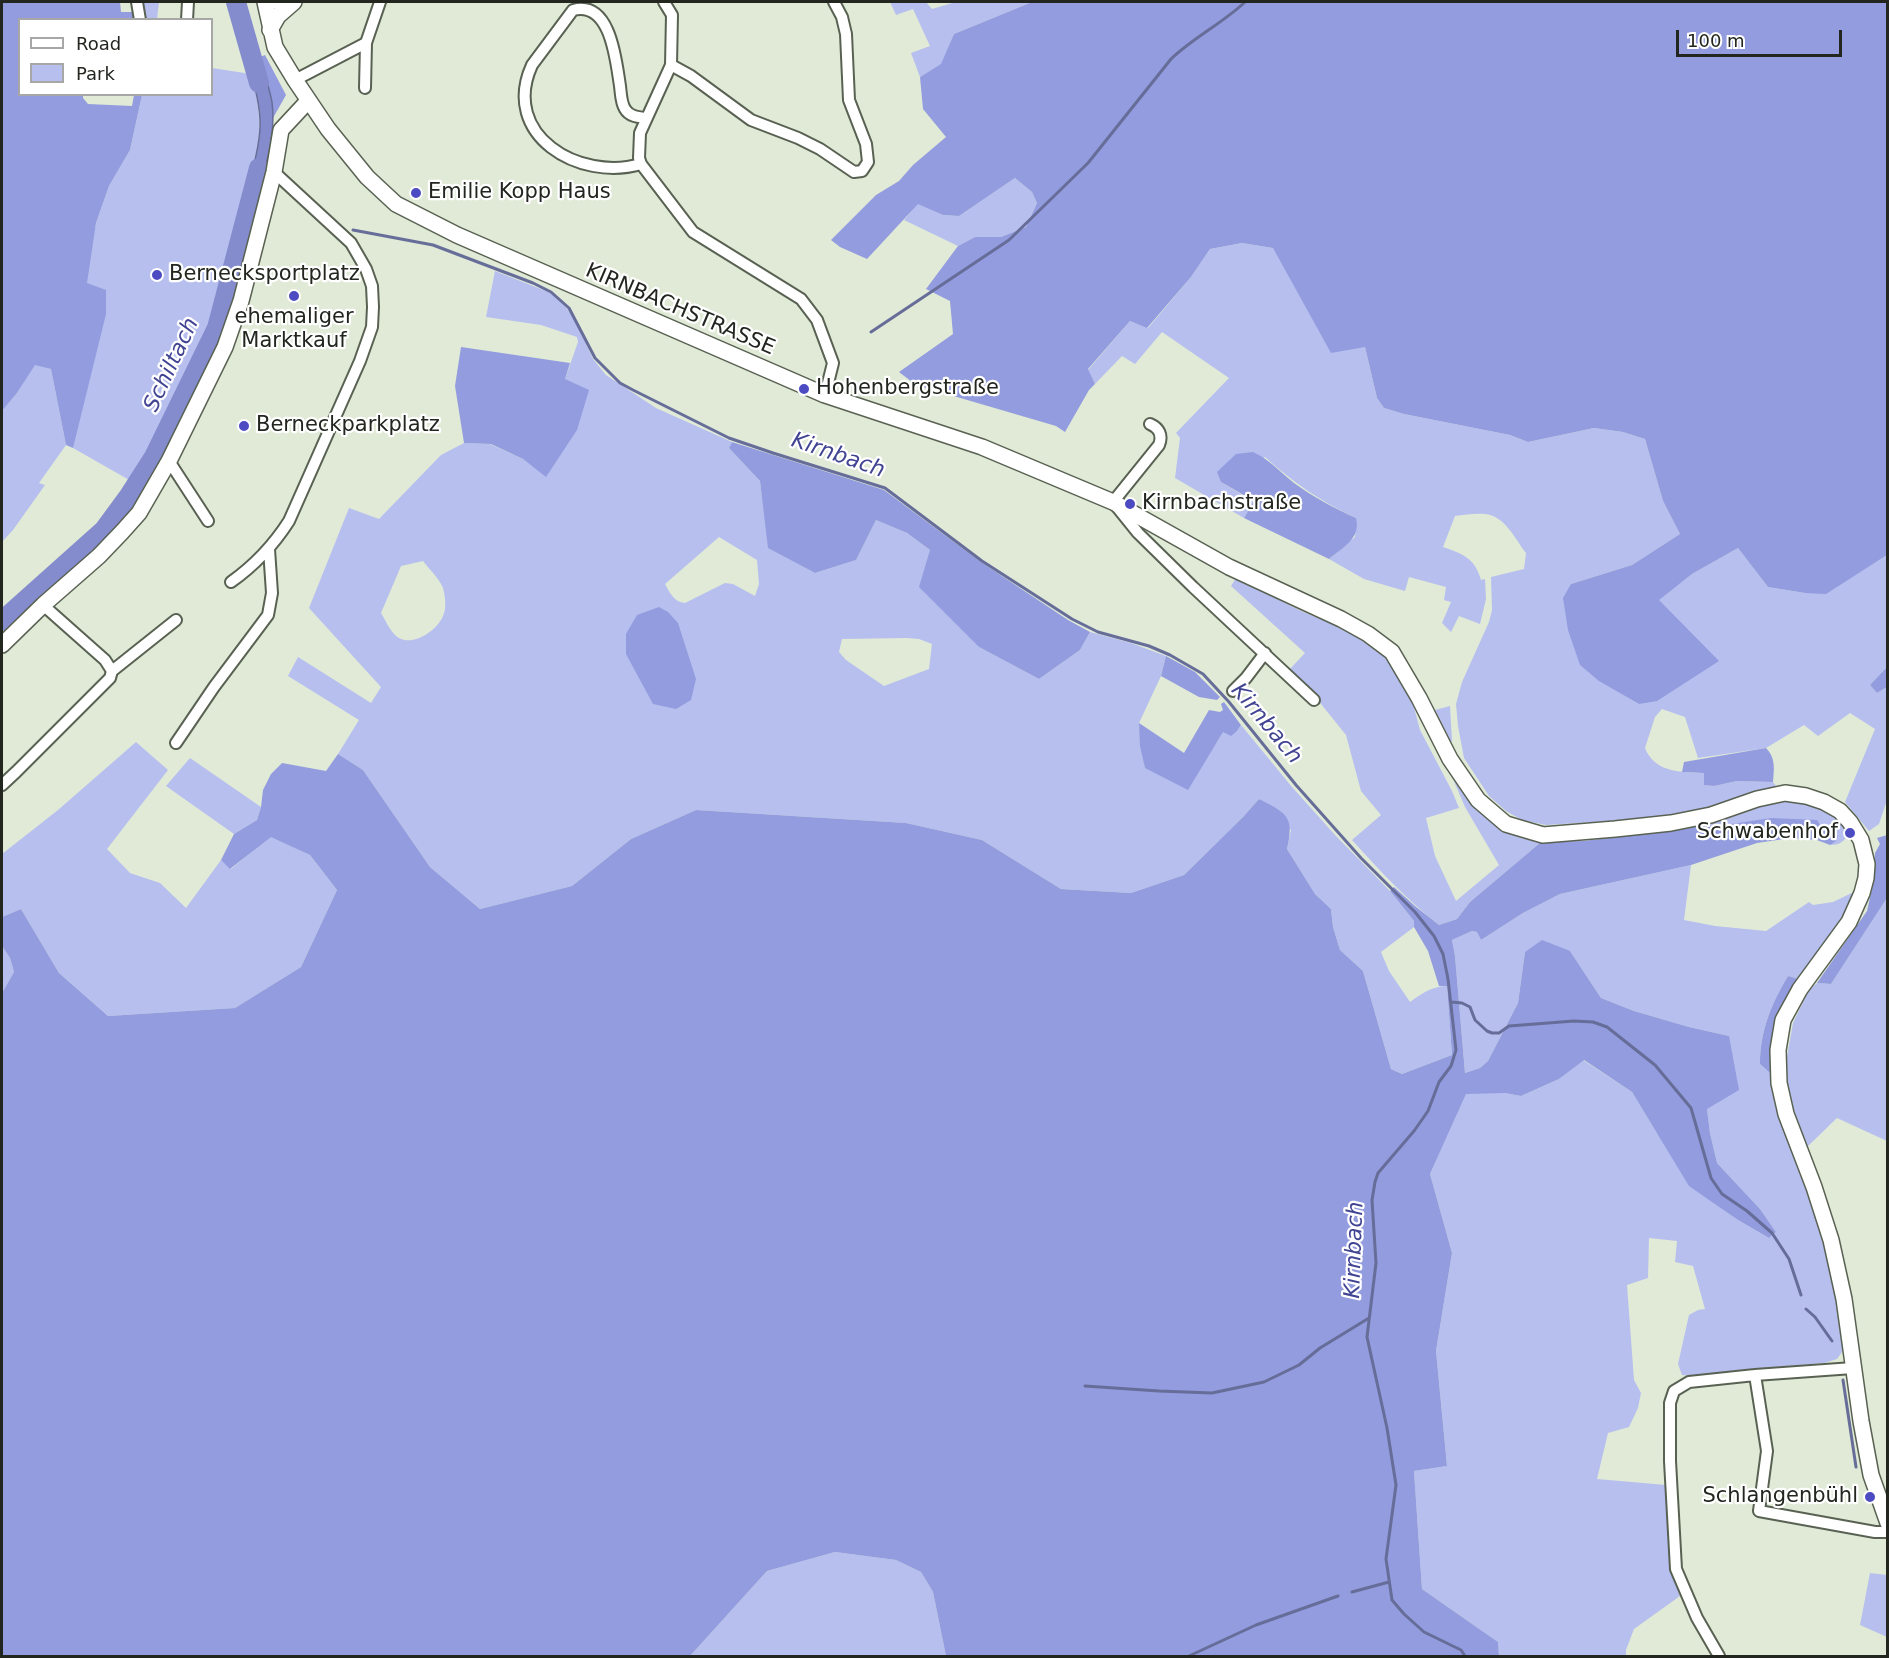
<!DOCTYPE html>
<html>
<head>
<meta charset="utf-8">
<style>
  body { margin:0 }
  #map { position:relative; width:1889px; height:1658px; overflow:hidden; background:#e0ead7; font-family:"DejaVu Sans",sans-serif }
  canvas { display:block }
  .frame { position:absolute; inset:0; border:3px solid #22261f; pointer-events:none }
  .legend { position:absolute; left:18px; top:18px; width:195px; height:78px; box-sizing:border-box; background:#fff; border:2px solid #a7a8a5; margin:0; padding:8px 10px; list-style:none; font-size:18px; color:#22261f }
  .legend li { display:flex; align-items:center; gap:12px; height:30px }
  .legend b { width:30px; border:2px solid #a7a8a5 }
  .scale { position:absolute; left:1676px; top:30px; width:166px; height:27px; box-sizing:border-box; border:3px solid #22261f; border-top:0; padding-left:8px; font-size:18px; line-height:21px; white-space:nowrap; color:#22261f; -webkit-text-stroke:4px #fff; paint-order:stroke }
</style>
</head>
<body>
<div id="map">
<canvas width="1889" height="1658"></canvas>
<div class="frame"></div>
<ul class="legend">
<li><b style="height:8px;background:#fff"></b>Road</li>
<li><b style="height:16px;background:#b7bfef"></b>Park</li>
</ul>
<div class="scale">100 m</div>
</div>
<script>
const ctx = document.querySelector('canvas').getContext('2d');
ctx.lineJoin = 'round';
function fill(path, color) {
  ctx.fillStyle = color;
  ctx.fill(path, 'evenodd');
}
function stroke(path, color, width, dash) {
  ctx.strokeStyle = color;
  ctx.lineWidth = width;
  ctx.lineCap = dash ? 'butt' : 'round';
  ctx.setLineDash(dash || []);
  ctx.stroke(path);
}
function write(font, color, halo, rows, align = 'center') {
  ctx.font = font + ' "DejaVu Sans",sans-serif';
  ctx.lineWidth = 4.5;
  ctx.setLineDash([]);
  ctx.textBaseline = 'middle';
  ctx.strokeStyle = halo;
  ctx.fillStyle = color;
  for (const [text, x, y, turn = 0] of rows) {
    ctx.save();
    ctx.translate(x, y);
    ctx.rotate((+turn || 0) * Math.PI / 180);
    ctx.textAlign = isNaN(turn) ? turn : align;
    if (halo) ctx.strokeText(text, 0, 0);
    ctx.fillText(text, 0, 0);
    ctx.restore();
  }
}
fill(new Path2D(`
  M140,2h19l-2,17h-12z
  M890,2h36l6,7 24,-7h76l-78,32 -12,30 -22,13 -9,-24 19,-7 -17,-37 -17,6z
  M212,68l39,6c7,24 10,47 7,71l-44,175 -83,161 -58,-33 15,-182 8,-43 13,-37 21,-36 12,-55 70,-1z
  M1015,178l17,14 5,11 -11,24 -25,10h-26l-17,9 -54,-26 14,-17 25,12 16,1z
  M1242,243l31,5 92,99 12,51 7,10 20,6 106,21 18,7 66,-14 29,4 22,7 18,62 17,33 -48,31 -61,19 48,108 20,12 20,-105 33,-25 46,-26 30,39 37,6h21l61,-38v112l-17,18 7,8 10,-6v113l-8,24 -10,7 -24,-29 30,-73 -25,-16 -32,23 -14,-11 -38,23 -68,10 -13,-41 -23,-8 -7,8 -10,31c10,25 36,24 59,25l1,12 9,1 23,-5 36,1 3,4 -69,22 -65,11 -96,6 -24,-5 -16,-9 -17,-15 -25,-38 -6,-32 -2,-22 6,-22 27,-60 3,-12 -1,-33 33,-8 2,-16c-10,-13 -22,-38 -41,-39 -10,-1 -21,1 -30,2l-12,31c20,7 32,11 38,33l4,-1 1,20 -6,25 -21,-8 -8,16 -9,-9 9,-21 -7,-2 2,-13 -37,-10 -4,14 -41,-12 -35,-20 26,-22 1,-19c-36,-17 -62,-35 -91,-61l-44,25 33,20 -10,16 -69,-40 5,-40 -4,-5 53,-55 -67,-46 -27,32 -13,-8 -27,28 -7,-14 42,-49 18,7 43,-51 19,-28z
  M495,271l56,22 10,8 12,15 20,43 13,16 50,33 76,34 -3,6 31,33 9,67 46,25 41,-13 20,-40 31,13 23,17 49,97 60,32 41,-29 10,-18 41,11 35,13 -5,20 -22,47 6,45 72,-26 6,-11h14l4,-6 51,62 44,49 54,55 24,30v6l-33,25 8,19 21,31c11,-8 22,-16 37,-16l5,69 -50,19 -11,-5 -28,-98 -23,-21 -7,-23 -2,-18 -16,-15 -28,-45 4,-19 -32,-31 -16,18 -59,58 -53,18 -70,-4 -79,-49 -76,-17 -210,-13 -65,29 -59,47 -92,23 -50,-42 -67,-97 -25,-16 21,-34 -71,-44 10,-19 73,46 10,-16 -72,-79 40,-100 30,11 62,-64 23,-12 26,1 33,15 23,17 19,-97 13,-37 -1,-5 -36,-12 -55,-8zM719,537l38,23 2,24 -4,12 -22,-12 -8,-1 -40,20c-11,-1 -15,-10 -20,-19zM423,561c6,8 16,17 20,27 2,7 4,21 0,28 -6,14 -27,29 -42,23 -9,-3 -15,-18 -20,-26l20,-47zM907,638l12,1 13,5 -3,25 -45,17 -38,-26 -7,-8 3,-13z
  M35,364l16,5 15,76 -27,38 6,2 -32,45 -11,12v-131l15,-18z
  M1236,578l65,33 43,18 31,18 13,12 12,15 12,26 8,30 32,61 7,17 -33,10 9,38 21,45 43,-36 -34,-58 -15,-35 56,59 16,7 19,4 -71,60 -13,17 -18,6c-32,-25 -59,-54 -87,-85l29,-25 -20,-24 -15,-56 -29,-36 -28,-29 16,-17 -74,-67z
  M1450,706l2,35 -1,1 -16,-32z
  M136,742l32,28 -61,79 23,24 30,10 26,25 35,-48 10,9 40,-33 39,19 27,35 -36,77 -66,41 -127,8 -49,-43 -38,-64 -19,8v-63l56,-44z
  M190,758l71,49 -4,13 -23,14 -68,-48z
  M1794,800c25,4 40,14 55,34 -6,8 -9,11 -19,11l5,-3 -1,-9 -10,-2 -113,-4 -11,-2 72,-24z
  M1691,865l-7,55 31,6 51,5 43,-29 4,3 20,-3 23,-11 -12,26 -46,62 -10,-3c-17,28 -28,56 -28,88l10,9 3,20 44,116 19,79 8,55 -2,9 -5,7 -13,4 -70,6 -51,8 -21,-2 -4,-11 11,-49 9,-5 7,-1 -12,-43 -18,-4 2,-21 -28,-3 -1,40 -21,7 7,95 7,13 -3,15 -9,19 -21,6 -11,46 69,6 4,82 10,29 -46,33 -8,21v6h-127l-1,-14 -76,-53 -8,-118 33,-5 -11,-115 16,-98 -22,-79 36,-81h39l16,3 38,-17 24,-19 49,32 25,41 59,71 22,16 31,18 7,-6 -16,-23 -43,-46 -7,-30 -3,-24 22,-73 -40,-9 -55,-16 -33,-13 -31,-47 -45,1 -7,51 -30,58 -8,7 -15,5 -10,-117 -3,-16 20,-9 5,1 4,8 42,-27 37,-19z
  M1887,898v243l-50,-23 -30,29 -18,-45 -3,-40 7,-39 16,-33 8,-7 14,1z
  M2,946l8,12 4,14 -12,21z
  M835,1552l61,8 25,12 12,20 13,64h-256l77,-85z
  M1870,1573l17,2v62l-27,-12z`), '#b7bfef');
fill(new Path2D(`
  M2,2h118l1,10h14v7l-115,1v74l63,1v3l5,6 44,2 2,-11h8l-12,55 -21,36 -13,37 -9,60 19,7v24l-33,134 -7,-3 -15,-76 -16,-4 -18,28 -15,18z
  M1032,2h855v553l-61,39 -21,-1 -37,-6 -30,-39 -46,26 -33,26 60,61 -62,40 -18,3 -40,-23 -19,-16 -12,-35 -5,-32 8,-14 61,-19 48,-31 -17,-33 -18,-62 -22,-7 -29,-4 -66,14 -18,-7 -106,-21 -20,-6 -7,-10 -12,-51 -34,6 -58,-105 -31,-5 -32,6 -19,28 -44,51 -17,-7 -42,48 7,15 -6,6 -24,42 -9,-6 -140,-41 -17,-13 54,-38 -3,-33 -24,-12 32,-43 17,-9h26l25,-10 11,-24 -5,-11 -17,-14 -56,38 -16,-1 -25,-11 -51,55 -27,-12 -9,-7 45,-45 23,-14 14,-16 33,-28 -23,-28 -3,-32 21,-13 13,-30z
  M265,55l21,40 -13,23 -3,-26 -10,-35z
  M461,347l109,16 -5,16 24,11 -12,40 -31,47 -23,-18 -32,-15 -27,-1 -9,-57z
  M732,442l152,48 97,72 87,58 22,12 -10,18 -41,29 -60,-32 -60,-60 11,-37 -23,-17 -31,-13 -20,40 -41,13 -47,-25 -8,-67 -31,-33z
  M1253,452c16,7 27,20 41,31 19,14 40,25 62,35 5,21 -13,29 -27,41l-85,-41 10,-17 -33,-19 -4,-10 19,-18z
  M659,607l9,5 10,11 18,56 -5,21 -15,9 -23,-5 -27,-50v-20l11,-19z
  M1166,656l29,16 25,25 -3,3 -18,-3 -38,-21z
  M1887,667v20l-10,6 -7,-8z
  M1224,702l17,23 -4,6 -6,5 -8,-4 -35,58 -43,-22 -5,-22 -1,-23 45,30 25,-43 11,2 3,-2 -2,-6z
  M1766,748c10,10 8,21 7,34l-36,-1 -23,5 -10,-1v-12l-22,-1 2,-10z
  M338,754l25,16 67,97 50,42 92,-23 59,-47 65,-29 210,13 76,17 79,49 70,4 53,-18 59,-58 16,-18c27,14 36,17 28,50l28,45 16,15 2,18 7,23 23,21 28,98 11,5 50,-19 -5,-69h-8l-11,-35 -14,-24v-6l-24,-30 4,-4 21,19 24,19 18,-6 13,-17 71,-60 42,-1 69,-8 48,-8 11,2 60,-9 46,2 7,11 10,2 4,3 -3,6 -5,3 -13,-5 -26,-2 -34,5 -66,22 -131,29 -37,19 -42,27 -4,-8 -5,-1 -20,9 3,16 10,117 15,-5 8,-7 30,-58 7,-51 17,-12 28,11 31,47 33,13 55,16 40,9 10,54 -32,19 3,24 7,30 43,46 16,23 -7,6 -31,-18 -49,-34 -57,-94 -48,-32 -25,19 -38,17 -16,-3 -39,1 -36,80 22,79 -16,98 11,115 -33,5 8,118 76,53 1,14h-553l-13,-64 -12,-20 -25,-12 -61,-8 -68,19 -77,85h-688v-663l12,-21 -4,-14 -8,-12v-29l19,-8 38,64 49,43 127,-8 66,-41 36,-77 -27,-35 -39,-18 -41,32 -9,-9 13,-26 23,-14 4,-13 2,-17 8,-16 11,-11 44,8z
  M1887,835v63l-56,86 -14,-1 50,-72 6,-27 2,-31 5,-9 -3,-6z
  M1788,976l10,3 -23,45 -4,19 -1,30 -10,-9c0,-32 11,-60 28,-88z`), '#939cde');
const water = new Path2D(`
  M230,2h13l14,48 -12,4z
  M260,57c4,15 9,30 12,45 4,32 -6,63 -14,94l-11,-3c5,-24 14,-49 13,-73 -1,-21 -7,-40 -13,-60z`);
fill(water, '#848ccd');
stroke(water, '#676d99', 1.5);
stroke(new Path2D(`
  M353,230l80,15 100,38 18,9 18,16 26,50 25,25 13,7 96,48 44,15 112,35 97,73 90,58 26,13 51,14 21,9 33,19 26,28 67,83 65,73 54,54 19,24 9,18 5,25 8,71 -5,16 -12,16 -11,29 -14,20 -36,42 -3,9 -3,18 4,63 -9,74 20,91 9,57 -10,74 6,41 12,14 20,18 37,18 4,6
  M871,332l138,-92 79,-77 83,-104c23,-22 52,-36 74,-57
  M1451,1002l11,1 8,4 5,13 12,11 5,2h7l10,-7 65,-5 19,1 14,5 48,38 36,43 20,70 11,16 25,17 25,22 17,26 12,36
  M1806,1309l9,8 17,24
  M1843,1380l13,87
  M1085,1386l74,5 53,2 52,-11 35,-17 21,-17 49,-30
  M1352,1592l37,-10
  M1189,1656l67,-31 82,-29`), '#676d99', 3);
stroke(new Path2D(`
  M236,2l23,81
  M2,621l102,-91 25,-34 25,-39 63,-129 42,-160`), '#848ccd', 20);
const street = new Path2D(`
  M137,2l3,18
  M273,2l5,3 14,-1
  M664,2l8,13 -1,50 -31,68 -1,25 2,6 52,68 108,67 16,21 16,43 -8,32
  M187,20l1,-18
  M671,65l20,11 60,44 47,18 22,11 34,23 8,-1 6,-9 -2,-18 -17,-44 -3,-66 -4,-17 -8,-15
  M295,80l71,-37
  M365,88l1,-45 14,-41
  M641,164c-62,18 -141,-29 -109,-99l41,-55c38,-10 43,51 47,76 1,8 1,17 5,23 4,7 12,8 20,9
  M1150,424c9,4 13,11 9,21l-46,57 25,31 55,54 121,113
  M169,461l39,60
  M231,582c24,-17 42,-36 58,-61l71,-160 12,-34 1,-20 -1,-21 -6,-17 -15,-26 -77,-71
  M43,605l62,55 7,11
  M1233,691l13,-13 19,-25
  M176,743l38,-56 54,-72 4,-22 -3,-44
  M2,785l14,-13 94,-94 2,-7 64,-51
  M1755,1375l12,76 -8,60 116,21h13
  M1719,1656l-22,-38 -21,-49 -6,-108v-58l4,-12 15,-9 66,-7 98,-7`);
const secondary = new Path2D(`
  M265,2l10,45 20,33 33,49 39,48 29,27 61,31 368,160 157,52 131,55 116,65 112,52 27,15 24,18 27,46 31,61 28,41 28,24 37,11 72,-6 56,-6 40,-8 46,-16 28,-6 21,3 18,6 16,9 10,11 11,18 6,24 -1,14 -4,15 -13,29 -49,67 -17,31 -5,30 1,33 7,31 28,73 17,53 13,59 17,122 10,54 17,48
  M270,30l8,-14 16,-14
  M2,645l41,-40 56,-49 23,-24 17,-19 30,-52 56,-114 16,-46 33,-129 7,-42 27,-29`);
stroke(street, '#596252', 14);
stroke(secondary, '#596252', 18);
stroke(street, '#fff', 10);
stroke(secondary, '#fff', 15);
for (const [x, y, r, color] of [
  [416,193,6,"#4d4bc2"],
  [157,275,6,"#4d4bc2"],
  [294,296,6,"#4d4bc2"],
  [804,389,6,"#4d4bc2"],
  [244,426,6,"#4d4bc2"],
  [1130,504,6,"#4d4bc2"],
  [1850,833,6,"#4d4bc2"],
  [1870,1497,6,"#4d4bc2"]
]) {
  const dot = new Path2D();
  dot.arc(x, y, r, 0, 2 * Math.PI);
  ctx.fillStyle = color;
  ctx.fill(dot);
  stroke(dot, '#fff', 2);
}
write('21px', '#22261f', '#fff', [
  ["Emilie Kopp Haus",428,193],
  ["Bernecksportplatz",169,275],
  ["ehemaliger",294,318,"center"],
  ["Marktkauf",294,342,"center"],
  ["Hohenbergstraße",816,389],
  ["Berneckparkplatz",256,426],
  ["Kirnbachstraße",1142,504],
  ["Schwabenhof",1838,833,"right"],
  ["Schlangenbühl",1858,1497,"right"]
], 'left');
write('21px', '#22261f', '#fff', [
  ["KIRNBACHSTRASSE",680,310,23]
]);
write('italic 22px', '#414493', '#fff', [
  ["Schiltach",172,365,-65],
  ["Kirnbach",838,456,19],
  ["Kirnbach",1266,724,50],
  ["Kirnbach",1355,1250,-88]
]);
</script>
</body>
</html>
